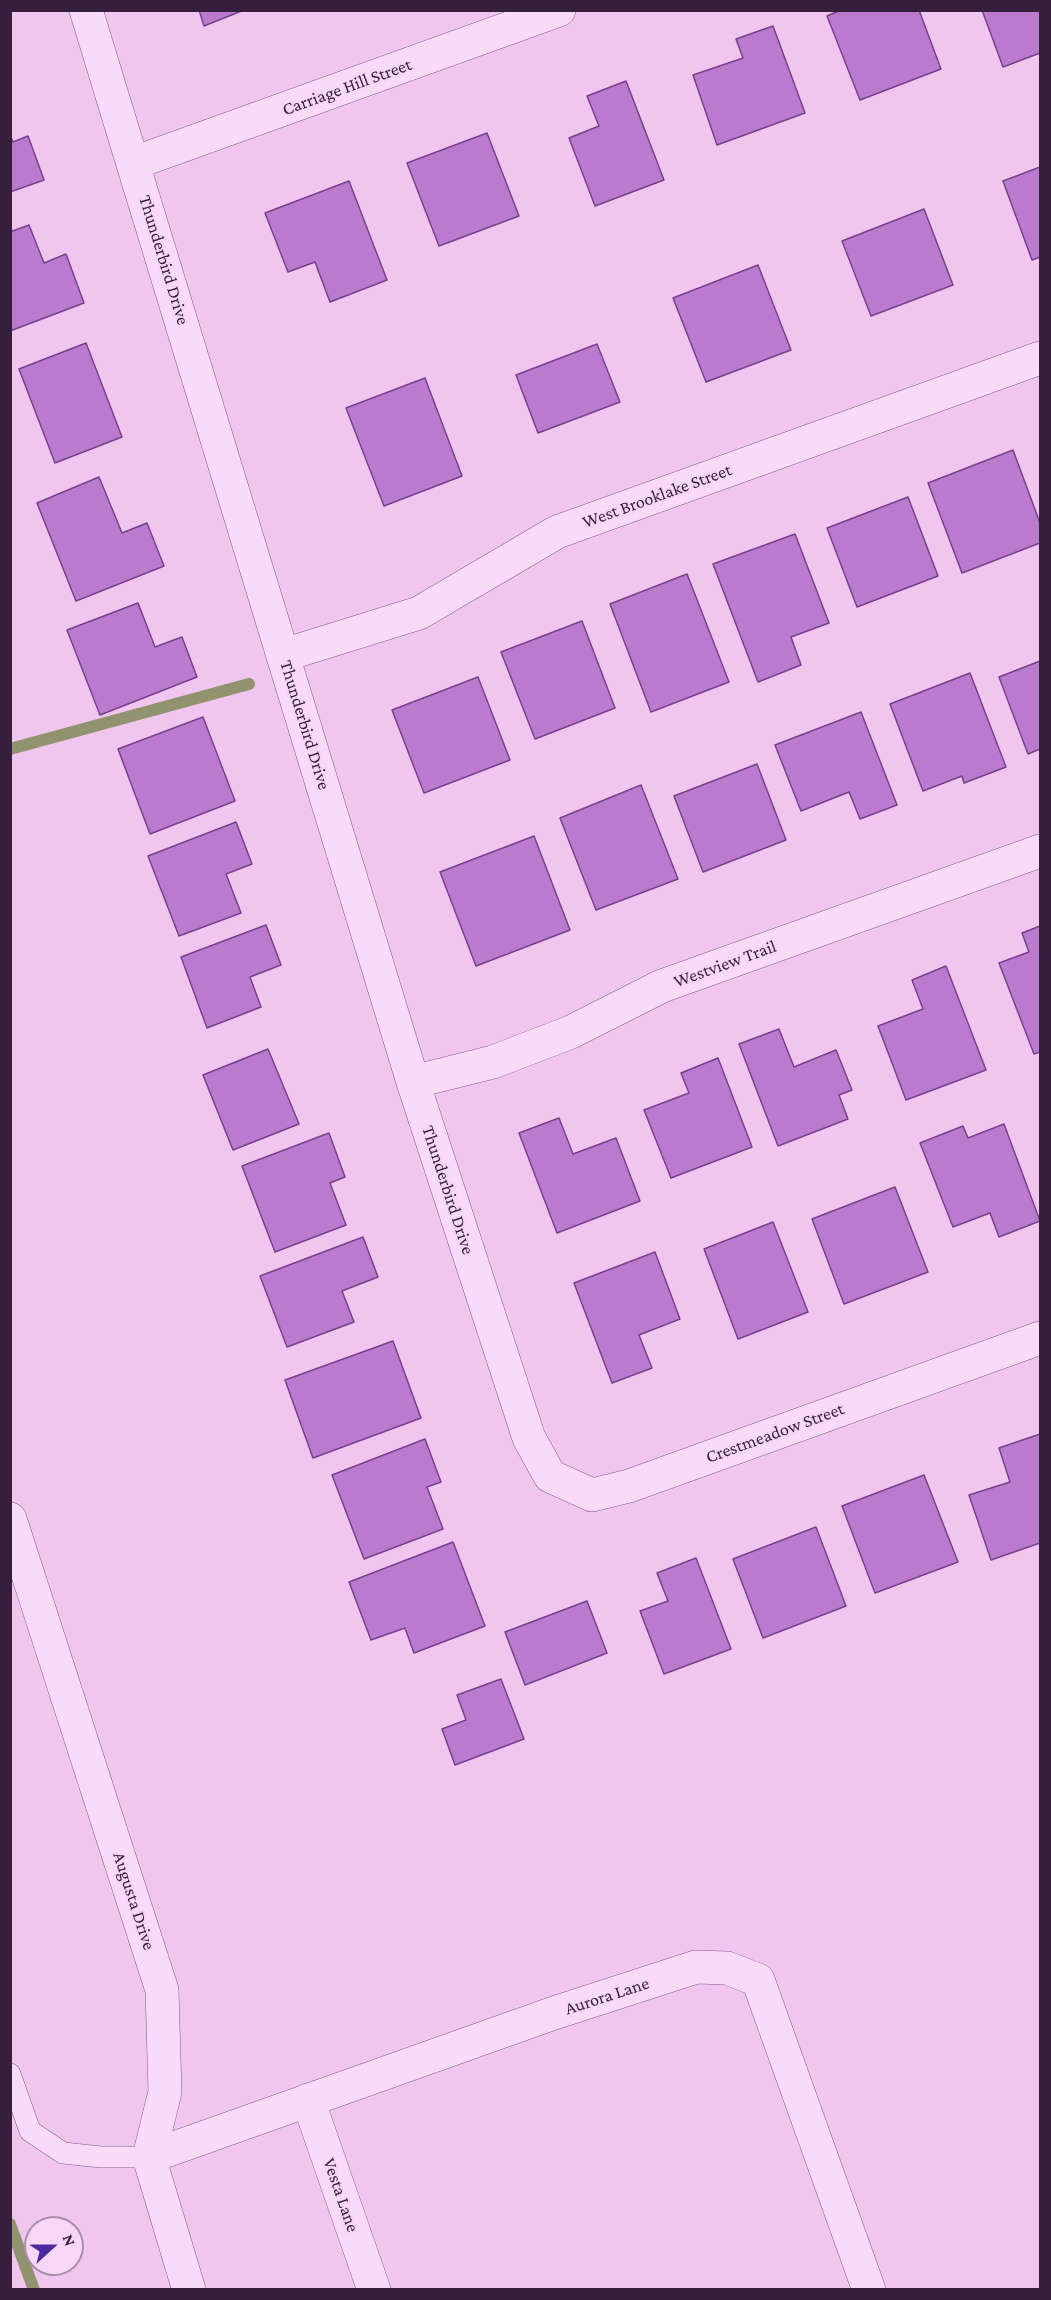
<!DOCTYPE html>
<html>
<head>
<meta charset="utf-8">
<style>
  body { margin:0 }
  #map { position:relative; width:1051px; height:2300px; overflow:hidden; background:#f0c6ef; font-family:"Crimson Pro",serif }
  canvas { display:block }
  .frame { position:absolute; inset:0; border:12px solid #361f3c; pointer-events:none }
  .north { position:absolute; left:24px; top:2216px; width:60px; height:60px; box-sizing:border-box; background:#f7d6f6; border:2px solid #aa8dac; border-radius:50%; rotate:69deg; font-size:16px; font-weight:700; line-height:24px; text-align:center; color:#361f3c }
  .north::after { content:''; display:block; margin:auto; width:21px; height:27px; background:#4e289e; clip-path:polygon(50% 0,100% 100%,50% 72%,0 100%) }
</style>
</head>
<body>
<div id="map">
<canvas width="1051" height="2300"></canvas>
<div class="frame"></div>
<div class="north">N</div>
</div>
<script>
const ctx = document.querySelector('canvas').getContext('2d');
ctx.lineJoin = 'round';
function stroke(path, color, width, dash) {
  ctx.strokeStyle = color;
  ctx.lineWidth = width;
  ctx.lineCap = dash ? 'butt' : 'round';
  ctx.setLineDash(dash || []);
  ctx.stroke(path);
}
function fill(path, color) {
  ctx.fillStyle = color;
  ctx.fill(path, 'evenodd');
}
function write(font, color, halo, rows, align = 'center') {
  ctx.font = font + ' "Crimson Pro",serif';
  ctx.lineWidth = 4.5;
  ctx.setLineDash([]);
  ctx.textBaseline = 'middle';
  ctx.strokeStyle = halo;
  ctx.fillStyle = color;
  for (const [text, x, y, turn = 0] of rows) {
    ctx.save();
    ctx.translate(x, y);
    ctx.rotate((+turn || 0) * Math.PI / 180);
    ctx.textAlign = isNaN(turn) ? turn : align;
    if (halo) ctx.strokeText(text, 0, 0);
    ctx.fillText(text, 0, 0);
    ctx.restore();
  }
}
stroke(new Path2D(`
  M10,749l239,-65
  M10,2224l24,66`), '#90936d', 12);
const building = new Path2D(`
  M199,10h45l-40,16z
  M841,10h78l22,59 -81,31 -33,-84z
  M982,10h58v43l-37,14z
  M773,26l32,87 -88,32 -24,-70 50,-17 -7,-19z
  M626,81l38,99 -69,26 -26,-68 30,-12 -12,-30z
  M487,133l32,83 -80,30 -32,-83z
  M10,135l3,7 15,-6 16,44 -34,12z
  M1040,167v90l-8,3 -29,-79z
  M349,181l38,99 -57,22 -15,-40 -27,10 -23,-59z
  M924,209l29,76 -82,31 -29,-75z
  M29,225l15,38 22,-9 18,49 -74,28v-99z
  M758,265l33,85 -85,32 -33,-84z
  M86,343l36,94 -67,26 -36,-94z
  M597,344l23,58 -82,31 -22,-58z
  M425,378l37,98 -78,30 -38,-98z
  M1013,450l27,73v20l-78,30 -34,-90z
  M99,477l23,56 25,-10 17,43 -88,35 -39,-98z
  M908,497l30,79 -81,31 -30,-79z
  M795,534l34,89 -38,14 10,28 -43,17 -45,-118z
  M687,574l42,108 -78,30 -41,-108z
  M138,603l17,44 27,-10 15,40 -97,38 -33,-85z
  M582,621l33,87 -80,31 -34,-87z
  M1040,661v88l-12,5 -29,-77z
  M970,673l36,94 -42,16 -2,-7 -39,15 -33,-87z
  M478,677l32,83 -86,33 -32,-83z
  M861,712l36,93 -37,14 -11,-27 -48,19 -26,-66z
  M203,717l32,84 -85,33 -32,-85z
  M757,764l29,76 -83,32 -29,-76z
  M641,785l37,94 -82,31 -36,-92z
  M236,822l16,42 -26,10 15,39 -62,23 -31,-80z
  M534,836l36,94 -94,36 -36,-94z
  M266,925l15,40 -31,12 11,30 -54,21 -26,-71z
  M1040,926v126l-6,2 -35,-91 30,-11 -7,-19z
  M946,966l40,104 -80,30 -28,-74 45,-17 -11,-29z
  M779,1029l15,38 42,-17 16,40 -13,5 9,24 -70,27 -39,-102z
  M268,1049l31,75 -66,26 -30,-75z
  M718,1058l34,89 -81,31 -27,-68 45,-17 -8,-20z
  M559,1118l14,36 43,-16 24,63 -83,32 -38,-100z
  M1004,1124l36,97 -41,16 -9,-24 -37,14 -33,-84 43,-17 5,12z
  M329,1133l16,44 -15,6 16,42 -71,27 -33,-86z
  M895,1187l33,85 -84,32 -32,-85z
  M773,1222l35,90 -70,27 -34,-90z
  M363,1237l15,40 -36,14 12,31 -67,25 -27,-71z
  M655,1252l25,67 -41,16 13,33 -40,15 -38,-100z
  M393,1341l28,77 -108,40 -28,-78z
  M1040,1434v109l-49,17 -22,-65 41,-13 -11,-34z
  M425,1439l16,43 -14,5 16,42 -79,30 -32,-84z
  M924,1475l34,87 -83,31 -33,-87z
  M816,1527l30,79 -83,32 -30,-79z
  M453,1542l32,84 -71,27 -9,-25 -34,12 -22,-58z
  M696,1558l35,91 -67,25 -24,-63 28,-10 -11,-28z
  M587,1601l20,52 -82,32 -20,-53z
  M501,1679l23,60 -69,26 -13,-36 24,-9 -9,-25z`);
fill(building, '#ba7bcf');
stroke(building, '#77408c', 1.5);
const lane = new Path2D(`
  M10,2074l20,57 33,22 38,4h48`);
const street = new Path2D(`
  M86,10l327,1072 116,356 21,38 42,19 37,-9 411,-148
  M134,163l425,-153
  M284,655l135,-42 138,-81 483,-174
  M413,1082l80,-20 78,-30 91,-46 378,-135
  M10,1519l152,471 3,102 -16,65 40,133
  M308,2100l66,190
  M149,2157l405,-144 142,-46 31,1 31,12 111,310`);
stroke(lane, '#855b8c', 22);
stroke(street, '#855b8c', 34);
stroke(lane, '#fadaf9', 21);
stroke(street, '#fadaf9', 33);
write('18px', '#361f3c', '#f7d6f6', [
  ["Carriage Hill Street",347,87,-20],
  ["Thunderbird Drive",164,260,73],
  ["West Brooklake Street",657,496,-20],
  ["Thunderbird Drive",305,725,73],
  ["Westview Trail",725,964,-20],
  ["Thunderbird Drive",448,1190,72],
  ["Crestmeadow Street",775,1433,-20],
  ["Augusta Drive",134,1901,72],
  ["Aurora Lane",607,1996,-18],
  ["Vesta Lane",341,2195,71]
]);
</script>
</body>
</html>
